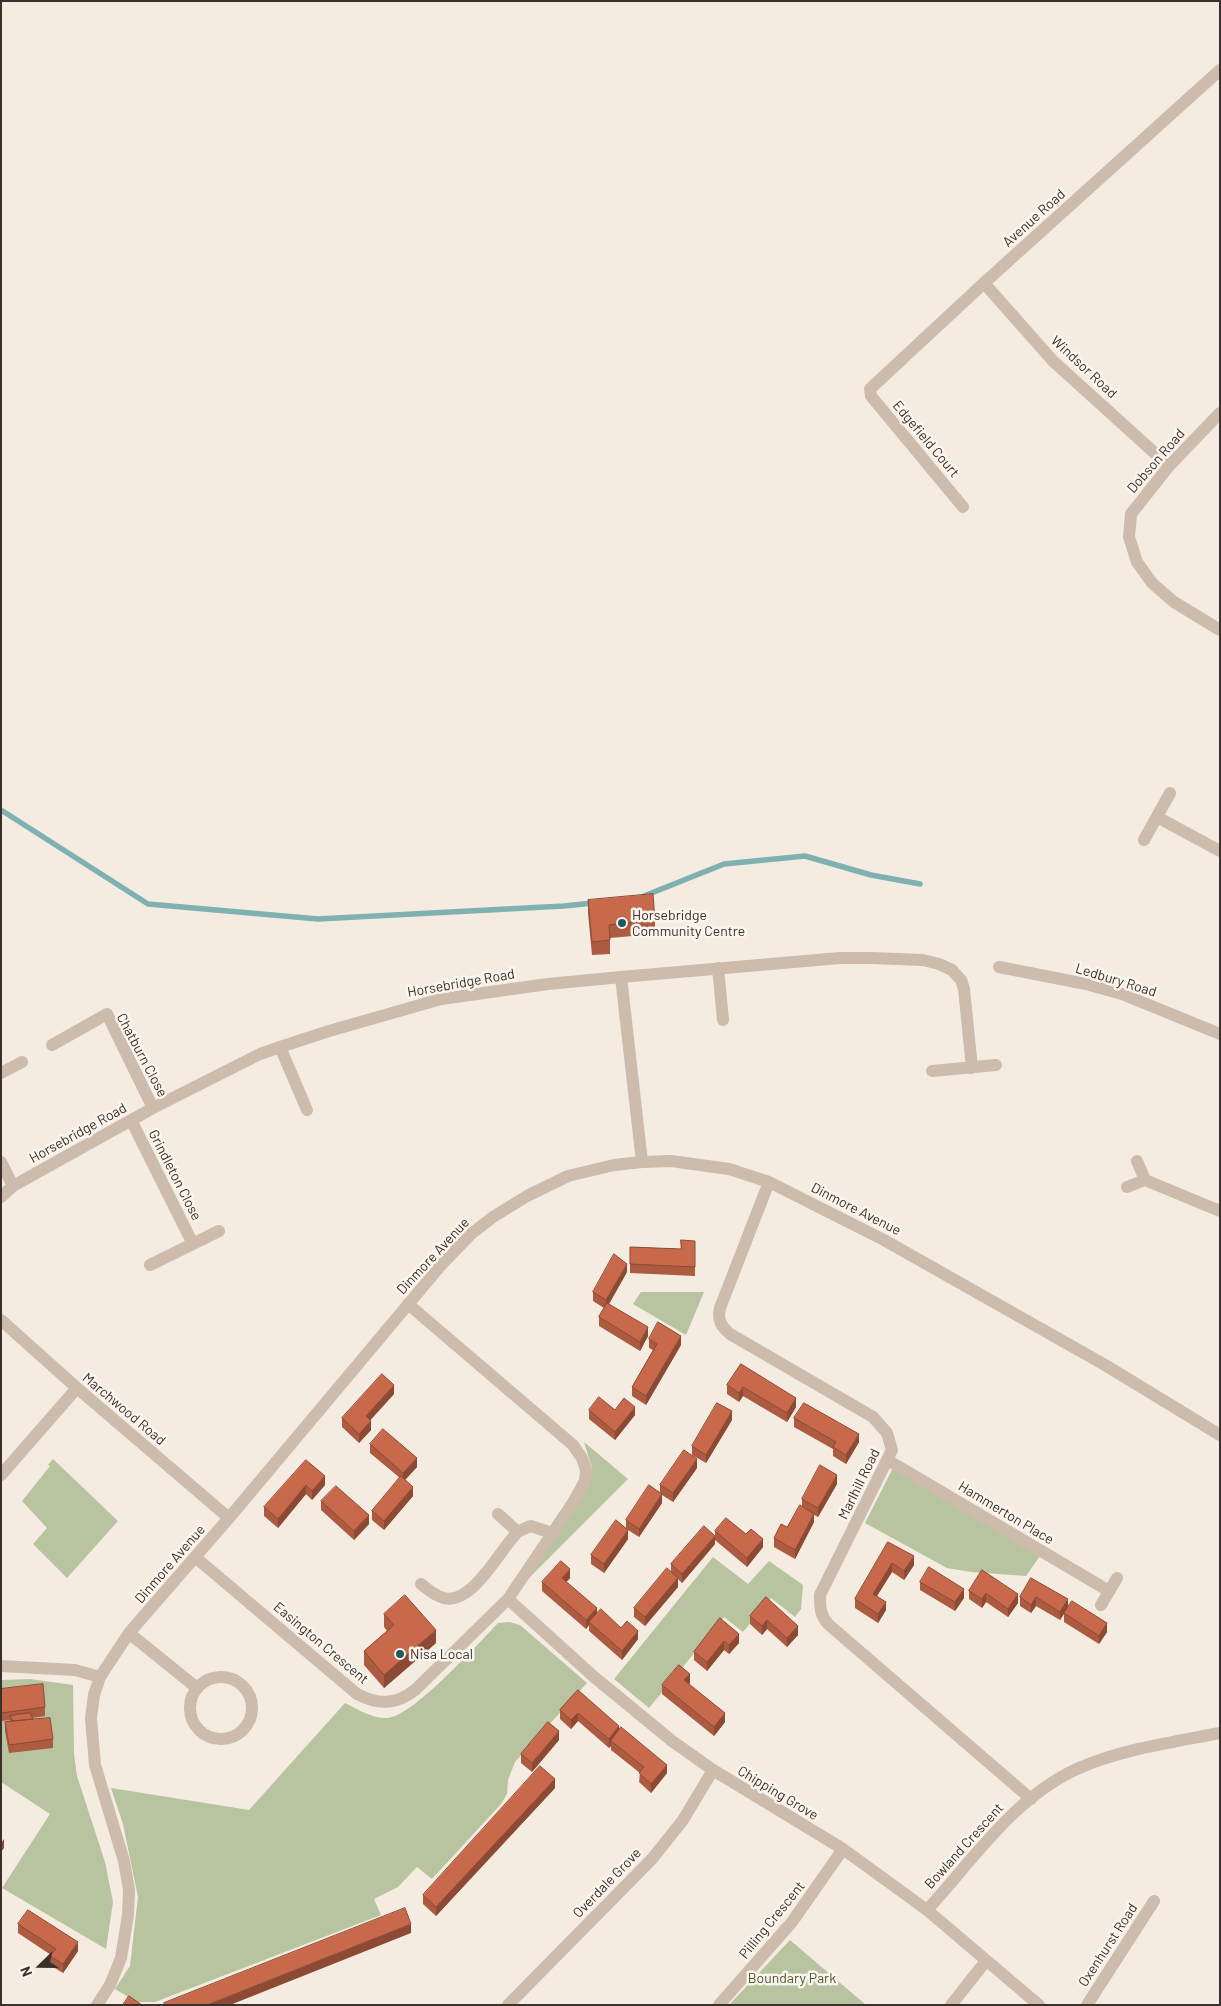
<!DOCTYPE html>
<html>
<head>
<meta charset="utf-8">
<style>
  body { margin:0 }
  #map { position:relative; width:1221px; height:2006px; overflow:hidden; background:#f4ebe1; font-family:Barlow,sans-serif }
  canvas { display:block }
  .frame { position:absolute; inset:0; border:2px solid #3b302b; pointer-events:none }
  .north { position:absolute; left:15px; top:1941px; width:50px; height:50px; -webkit-text-stroke:4px #fbf5ee; paint-order:stroke; rotate:248deg; font-size:14px; font-weight:700; line-height:20px; text-align:center; color:#3b302b }
  .north::after { content:''; display:block; margin:auto; width:18px; height:22px; background:#3b302b; clip-path:polygon(50% 0,100% 100%,50% 72%,0 100%) }
</style>
</head>
<body>
<div id="map">
<canvas width="1221" height="2006"></canvas>
<div class="frame"></div>
<div class="north">N</div>
</div>
<script>
const ctx = document.querySelector('canvas').getContext('2d');
ctx.lineJoin = 'round';
function fill(path, color) {
  ctx.fillStyle = color;
  ctx.fill(path, 'evenodd');
}
function stroke(path, color, width, dash) {
  ctx.strokeStyle = color;
  ctx.lineWidth = width;
  ctx.lineCap = dash ? 'butt' : 'round';
  ctx.setLineDash(dash || []);
  ctx.stroke(path);
}
function write(font, color, halo, rows, align = 'center') {
  ctx.font = font + ' Barlow,sans-serif';
  ctx.lineWidth = 5;
  ctx.setLineDash([]);
  ctx.textBaseline = 'middle';
  ctx.strokeStyle = halo;
  ctx.fillStyle = color;
  for (const [text, x, y, turn = 0] of rows) {
    ctx.save();
    ctx.translate(x, y);
    ctx.rotate((+turn || 0) * Math.PI / 180);
    ctx.textAlign = isNaN(turn) ? turn : align;
    if (halo) ctx.strokeText(text, 0, 0);
    ctx.fillText(text, 0, 0);
    ctx.restore();
  }
}
fill(new Path2D(`
  M641,1292h63l-18,43 -53,-31z
  M584,1442l44,37 -120,120 84,-131z
  M53,1459l65,62 -51,57 -34,-34 14,-16 -25,-27 28,-35 -2,-1z
  M893,1468l147,88 -14,20 -55,-4 -24,-4 -82,-45z
  M713,1557l35,27 21,-23 34,24 -2,24 -6,8 -24,-19 -28,34 -19,-15 -75,91 -35,-29z
  M509,1622l11,3 67,58 -72,79 -7,18 -1,14 -6,10 -69,75 -15,-12 -19,20 -24,12 7,16 -226,87h-18l-22,-13 15,-23 8,-69 -15,-73 -12,-36 138,22 96,-107c14,7 28,16 43,15 25,-2 91,-75 110,-95z
  M30,1679l43,6 1,69 3,22 28,86 8,40 -7,47 -104,-61 48,-74 -49,-32v-102z
  M790,1940l76,65h-137z`), '#b8c4a0');
stroke(new Path2D(`
  M1,810l147,94 170,15 246,-13 29,-3
  M644,896l80,-32 81,-8 66,19 49,9`), '#7fb0b2', 5.5);
stroke(new Path2D(`
  M984,283l69,78 116,105
  M1220,413l-51,53 -38,48 -2,23 8,25 15,21 22,19 46,28
  M963,507l-92,-111 -1,-7 114,-106 236,-213
  M1157,817l63,34
  M1144,840l26,-47
  M999,967l87,17 36,10 98,40
  M718,968l5,52
  M621,977l219,-19h31l52,2 16,4 13,6 9,10 3,9 8,79
  M52,1045l55,-31 46,94
  M280,1047l27,63
  M932,1071l64,-6
  M1,1073l21,-11
  M131,1120l62,124
  M1137,1161l8,19
  M1,1162l12,24
  M769,1182l-49,126c-3,12 1,18 10,26l143,83 14,16 5,17 -72,145c0,12 0,20 8,29l203,175
  M1127,1187l18,-7 75,31
  M1,1197l12,-11 140,-78 107,-54 20,-7 49,-16 112,-32 107,-15 73,-7 21,185
  M150,1265l69,-34
  M1,1320l76,68 152,130
  M889,1461l220,130
  M1,1475l76,-87
  M498,1514l20,18
  M195,1557l162,137c21,11 39,11 58,-4l93,-91 66,-98 11,-20 1,-11 -4,-12 -9,-13 -165,-141
  M421,1584c7,6 15,12 23,14 28,8 56,-49 73,-65 3,-3 9,-5 14,-7l21,7
  M508,1599l85,77 79,65 41,29 130,79 51,37 33,24 112,95
  M1101,1605l16,-27
  M129,1633l68,55
  M1,1666l74,4 25,7
  M190 1708a31 31 0 1 1 62 0a31 31 0 1 1-62 0Z
  M927,1910c46,-50 87,-113 152,-142 44,-19 94,-26 141,-35
  M97,2005l13,-20 11,-27 7,-43 1,-25 -5,-29 -29,-96 -4,-47 3,-23 6,-18 29,-44 100,-115 213,-254 29,-30 22,-17 34,-21 41,-20 46,-11 28,-3 29,-1 58,8 40,13 115,58 221,125 115,70
  M508,2005l144,-146 31,-39 30,-50
  M719,2005l73,-83 51,-73
  M951,2005l35,-44
  M1087,2005l67,-104`), '#cdbbac', 12);
fill(new Path2D(`
  M588,900l67,20v14l-45,4v16l-18,1 -4,-42z
  M695,1241v35l-65,-3v-26l51,2z
  M627,1272l-18,32 39,32 -8,15 -41,-25v-9l5,-9 -11,-7v-9z
  M649,1339l32,6 -35,60 -14,-9v-9l21,-37 -4,-2z
  M741,1364l55,43 -9,15 -44,-26 -4,6 -12,-8v-9z
  M394,1394l-24,26 1,10 -12,13 -17,-16v-9z
  M589,1410h26l20,5 -20,25 -26,-21z
  M794,1418l65,24 -13,22 -13,-8v-7l-39,-22z
  M732,1420l-26,43 -14,-8v-9z
  M370,1444l47,23 -12,13 8,16 -29,34 -12,-10v-9l28,-33 -30,-25z
  M697,1468l-24,34 -11,-7v8l-23,34 -11,-7v9l-24,34 -13,-9v-9l35,-27v-8l34,-27v-8z
  M325,1476v9l-13,15 -6,-6 -28,34 -14,-12v-9z
  M837,1484l-19,33 -4,-2v7l-19,37 -21,-12v-9l13,-11 15,-21v-7z
  M321,1501l48,23 -15,16 -33,-30z
  M715,1531l31,3 17,13 -16,20 -32,-27z
  M888,1542l26,23 -10,15 -12,-8 -15,24 9,14 -8,13 -23,-15v-9z
  M715,1544l-33,39 -4,-4v8l-33,39 -11,-9v-9l37,-36v-8z
  M982,1570l36,33 -10,14 -22,-15 -4,6 -13,-9v-8z
  M570,1578l-4,4 31,32 24,14 17,11 -16,21 -33,-29v-6l-3,4 -44,-38v-9z
  M1031,1578l37,29 39,25 -8,12 -35,-22v-9l-4,7 -24,-14 -5,7 -11,-7v-9z
  M920,1582l44,16 -9,13 -35,-21z
  M766,1597l32,38 -11,12 -20,-18 -5,6 -12,-11v-8z
  M384,1614l52,29 -52,45 -20,-23v-14l23,-20 -3,-4z
  M720,1618l19,25 -10,11 -5,-4 -17,21 -13,-11v-8z
  M690,1683l-1,1 36,38 -11,14 -52,-42v-9z
  M1,1689l44,18v9l-13,2 21,21v9l-44,5 -4,-22v-9l5,-1v-1l-9,1z
  M578,1690l89,83 -16,20 -12,-11 1,-9 -29,-23v-4l-2,2 -31,-27 -7,8 -11,-10v-9z
  M559,1740l-27,32 -11,-9v-9z
  M555,1788l-119,128 -13,-12v-9z
  M18,1924l60,27 -15,22 -13,-8v-9l1,-1 -33,-22z`), '#ac5a40');
fill(new Path2D(`
  M627,1264v8l-21,37v-9z
  M648,1327v9l-8,15v-9z
  M681,1336v9l-35,60v-9z
  M394,1385v9l-28,31v-9z
  M743,1387v9l-4,6v-9z
  M796,1398v9l-9,15v-9z
  M635,1407v8l-20,25v-8z
  M732,1411v9l-26,43v-8z
  M371,1421v9l-12,13v-9z
  M859,1434v8l-13,22v-9z
  M417,1458v9l-14,15v-9z
  M697,1459v9l-24,34v-9z
  M837,1475v9l-19,33v-9z
  M325,1476v9l-13,15v-9z
  M306,1485v9l-28,34v-9z
  M413,1487v9l-29,34v-9z
  M662,1494v9l-23,34v-8z
  M814,1514v8l-19,37v-9z
  M369,1515v9l-15,16v-9z
  M628,1530v9l-24,34v-9z
  M715,1536v8l-33,39v-9z
  M763,1539v8l-16,20v-9z
  M914,1556v9l-10,15v-9z
  M892,1563v9l-19,30v-8z
  M570,1569v9l-8,9v-9z
  M678,1578v9l-33,39v-9z
  M964,1589v9l-9,13v-9z
  M986,1593v9l-4,6v-9z
  M1018,1594v9l-10,14v-8z
  M1036,1597v9l-5,7v-8z
  M1068,1599v9l-8,12v-8z
  M886,1602v8l-8,13v-9z
  M597,1608v9l-8,5v3l-3,4v-9z
  M767,1620v9l-5,6v-9z
  M1107,1623v9l-8,12v-8z
  M798,1626v9l-11,12v-9z
  M436,1630v13l-52,45v-13z
  M638,1631v8l-16,21v-9z
  M739,1634v9l-10,11v-9z
  M724,1641v9l-17,21v-9z
  M690,1674v9l-6,6v-9z
  M578,1713v8l-7,8v-9z
  M725,1713v9l-11,14v-9z
  M619,1726v9l-8,6v5l-2,2v-9z
  M559,1731v9l-27,32v-9z
  M667,1765v8l-16,20v-9z
  M555,1779v9l-119,128v-9z
  M4,1839v9l-3,4v-9z
  M2,1888v8l-1,2v-9z
  M411,1924v9l-181,72h-23z
  M78,1942v9l-15,22v-9z`), '#8c4a34');
const building = new Path2D(`
  M653,894l2,26 -46,5 1,15 -18,2 -4,-42z
  M681,1240l14,1v26l-65,-3v-17l51,2z
  M614,1254l13,10 -21,36 -13,-8z
  M607,1303l41,24 -8,15 -41,-25z
  M658,1322l23,14 -35,60 -14,-9 25,-43 -8,-5z
  M741,1364l55,34 -9,15 -44,-26 -4,6 -12,-8z
  M382,1374l12,11 -28,31 5,5 -12,13 -17,-16z
  M599,1397l16,13 9,-12 11,9 -20,25 -26,-22z
  M717,1403l15,8 -26,44 -14,-9z
  M804,1403l55,31 -13,21 -13,-8 3,-5 -42,-24z
  M383,1429l34,29 -14,15 -33,-29z
  M684,1450l13,9 -24,34 -13,-8z
  M306,1460l19,16 -13,15 -6,-6 -28,34 -14,-12z
  M820,1465l17,10 -19,33 -16,-9z
  M401,1476l12,11 -29,34 -12,-10z
  M649,1485l13,9 -23,35 -13,-9z
  M336,1486l33,29 -15,16 -33,-30z
  M800,1505l14,9 -19,36 -21,-12 7,-14 6,3z
  M726,1518l20,16 5,-5 12,10 -16,19 -32,-27z
  M616,1520l12,10 -24,34 -13,-9z
  M704,1526l11,10 -33,38 -11,-10z
  M888,1542l26,14 -10,15 -12,-8 -19,31 13,8 -8,12 -23,-15z
  M561,1561l9,8 -8,9 35,30 -11,12 -44,-38z
  M929,1567l35,22 -9,13 -35,-20z
  M667,1568l11,10 -33,39 -11,-9z
  M982,1570l36,24 -10,15 -22,-16 -4,6 -13,-8z
  M1031,1578l37,21 -8,13 -24,-15 -5,8 -11,-8z
  M405,1595l31,35 -52,45 -20,-24 30,-26 -10,-11z
  M766,1597l32,29 -11,12 -20,-18 -5,6 -12,-10z
  M1072,1601l35,22 -8,13 -35,-23z
  M601,1609l20,19 6,-7 11,10 -16,20 -33,-29z
  M720,1618l19,16 -10,11 -5,-4 -17,21 -13,-10z
  M679,1665l11,9 -6,6 41,33 -11,14 -52,-42z
  M43,1684l2,23 -44,6v-24z
  M578,1690l41,36 -10,13 -31,-26 -7,7 -11,-10z
  M30,1713l3,6 -20,2 -3,-5z
  M50,1718l3,21 -44,6 -4,-23z
  M548,1722l11,9 -27,32 -11,-9z
  M621,1727l46,38 -16,19 -12,-11 5,-6 -33,-26z
  M540,1766l15,13 -119,128 -13,-12z
  M405,1908l6,16 -204,81h-43v-2z
  M28,1910l50,32 -15,22 -13,-8 6,-7 -38,-25z
  M129,1996l13,9h-19z`);
fill(building, '#c8694b');
stroke(building, '#8c4a34', 1);
for (const [x, y, r, color] of [
  [622,923,5,"#1f5a5e"],
  [400,1654,5,"#1f5a5e"]
]) {
  const dot = new Path2D();
  dot.arc(x, y, r, 0, 2 * Math.PI);
  ctx.fillStyle = color;
  ctx.fill(dot);
  stroke(dot, '#fbf5ee', 2);
}
write('14px', '#3b302b', '#fbf5ee', [
  ["Avenue Road",1034,218,-42],
  ["Windsor Road",1084,367,43],
  ["Edgefield Court",926,439,50],
  ["Dobson Road",1156,461,-49],
  ["Ledbury Road",1116,980,17],
  ["Horsebridge Road",461,983,-10],
  ["Chatburn Close",142,1055,62],
  ["Horsebridge Road",78,1133,-29],
  ["Grindleton Close",175,1175,63],
  ["Dinmore Avenue",856,1209,27],
  ["Dinmore Avenue",433,1256,-47],
  ["Marchwood Road",124,1409,40],
  ["Marlhill Road",859,1484,-64],
  ["Hammerton Place",1006,1513,31],
  ["Dinmore Avenue",170,1564,-49],
  ["Easington Crescent",321,1643,40],
  ["Chipping Grove",778,1793,31],
  ["Bowland Crescent",964,1846,-48],
  ["Overdale Grove",607,1883,-46],
  ["Pilling Crescent",772,1920,-51],
  ["Oxenhurst Road",1108,1945,-57]
]);
write('14px', '#3b302b', '#fbf5ee', [
  ["Horsebridge",632,915],
  ["Community Centre",632,931],
  ["Nisa Local",410,1654]
], 'left');
write('14px', '#4a5a2e', '#fbf5ee', [
  ["Boundary Park",792,1978]
]);
</script>
</body>
</html>
